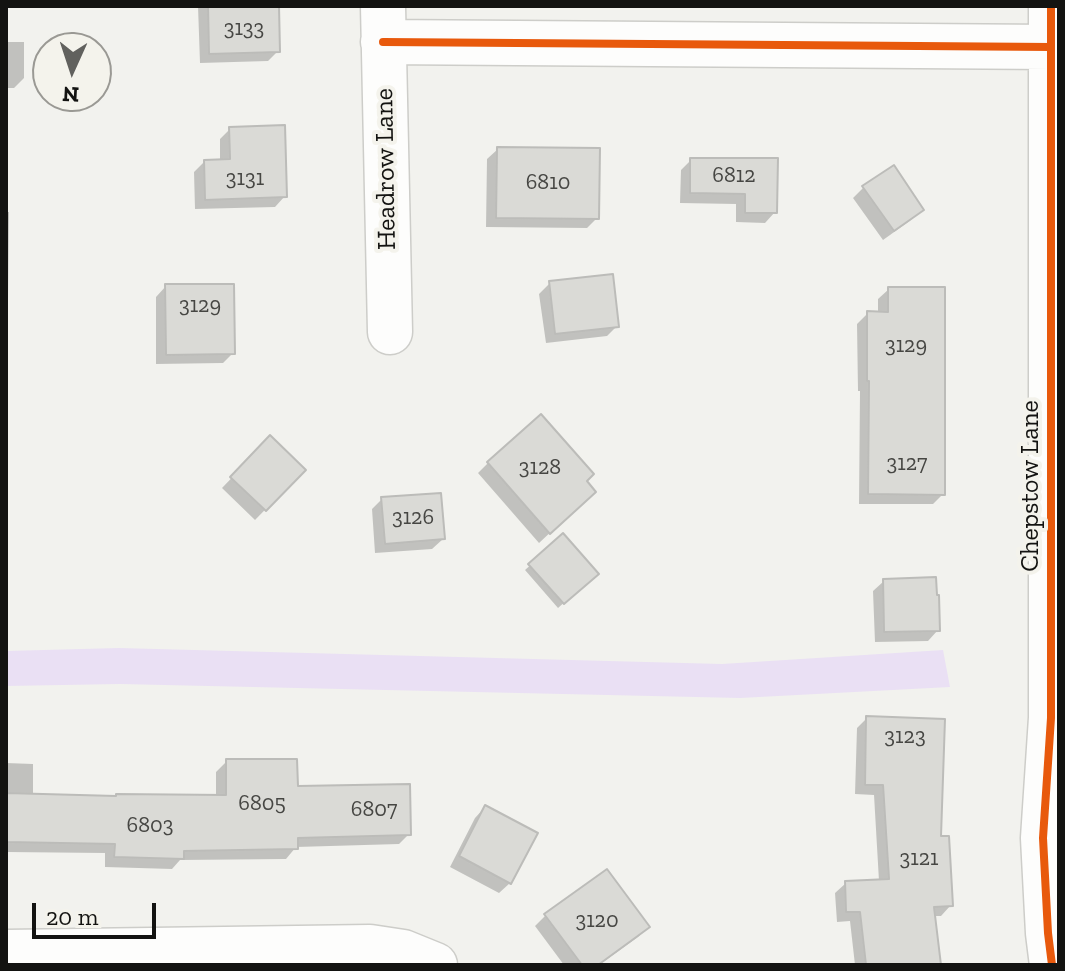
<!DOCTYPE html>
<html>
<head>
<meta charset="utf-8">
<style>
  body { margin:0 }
  #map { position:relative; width:1065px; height:971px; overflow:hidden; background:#f2f2ee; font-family:"Zilla Slab",serif }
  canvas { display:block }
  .frame { position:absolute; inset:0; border:8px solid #131311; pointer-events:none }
  .north { position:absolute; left:32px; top:32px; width:80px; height:80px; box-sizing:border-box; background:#f4f3ec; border:2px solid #9a9994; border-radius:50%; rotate:183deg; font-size:22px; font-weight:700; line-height:32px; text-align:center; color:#131311 }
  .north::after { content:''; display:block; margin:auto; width:28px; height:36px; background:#61615e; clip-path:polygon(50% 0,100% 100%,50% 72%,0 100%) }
  .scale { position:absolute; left:32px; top:903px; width:124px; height:36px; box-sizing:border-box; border:4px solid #131311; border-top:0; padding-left:10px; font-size:24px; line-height:28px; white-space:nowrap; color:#131311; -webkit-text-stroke:6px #f4f3ec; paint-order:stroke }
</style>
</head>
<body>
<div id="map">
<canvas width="1065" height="971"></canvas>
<div class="frame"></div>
<div class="north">N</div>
<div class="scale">20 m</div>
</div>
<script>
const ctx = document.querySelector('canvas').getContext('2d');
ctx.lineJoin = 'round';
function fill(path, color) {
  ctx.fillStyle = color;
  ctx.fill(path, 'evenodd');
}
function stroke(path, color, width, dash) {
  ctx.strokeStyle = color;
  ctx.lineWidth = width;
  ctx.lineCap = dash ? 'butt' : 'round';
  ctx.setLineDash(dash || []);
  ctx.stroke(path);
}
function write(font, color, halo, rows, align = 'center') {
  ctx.font = font + ' "Zilla Slab",serif';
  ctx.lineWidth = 8;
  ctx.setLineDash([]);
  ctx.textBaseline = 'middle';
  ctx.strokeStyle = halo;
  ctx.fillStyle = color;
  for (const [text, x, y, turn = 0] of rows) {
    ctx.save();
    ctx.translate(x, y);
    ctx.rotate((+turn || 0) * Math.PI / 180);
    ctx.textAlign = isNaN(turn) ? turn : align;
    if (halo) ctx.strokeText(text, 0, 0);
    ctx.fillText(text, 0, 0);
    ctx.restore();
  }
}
fill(new Path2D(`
  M119,648l603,16 221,-14 7,37 -210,11 -620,-14 -114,2v-35z`), '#eae0f4');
fill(new Path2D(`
  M198,6h79l1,45 -10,10 -68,2z
  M6,42h18v36l-10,10h-8z
  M230,129l55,67 -10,11 -80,2 -1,-37 10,-10h16v-23z
  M498,149l99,69 -10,10 -101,-1 1,-68z
  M691,160l84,52 -10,11 -29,-1v-18l-56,-1 1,-33z
  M864,187l58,22 -11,11 -28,20 -30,-42z
  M6,212h3l-1,88 -2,2z
  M550,283l67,43 -10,10 -61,7 -7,-49z
  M166,286l67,67 -10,10 -67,1v-67z
  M889,289l54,205 -10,10h-74l1,-113h-2l-1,-67 11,-11h10v-14z
  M270,438l34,32 -49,50 -33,-32z
  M488,463l95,39 -44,41 -61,-70z
  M382,499l61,40 -11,10 -57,4 -3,-44z
  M563,536l33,38 -38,34 -33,-38z
  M884,581l54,49 -10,11 -53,1 -2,-51z
  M867,718l72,121 12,66 -10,11h-8l6,49h-84l-5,-44 -13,1 -2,-29 11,-10 33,-2 -5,-86 -19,-1 2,-66z
  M227,761l182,73 -10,10 -103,3 -10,12 -106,1 -8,9 -67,-2v-14l-99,-1v-89l27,1v32l183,1v-25z
  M485,807l25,76 -11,10 -49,-26 25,-49z
  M546,915l102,12 -10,10 -39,28h-35l-29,-39z`), '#0003');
const building = new Path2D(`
  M208,6h71l1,46 -71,2z
  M285,125l2,72 -82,3 -1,-40 26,-1 -1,-32z
  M497,147l103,1 -1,71 -103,-1z
  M690,158h88l-1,55h-32v-19l-55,-1z
  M894,165l30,45 -30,21 -32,-45z
  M613,274l6,53 -64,7 -6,-53z
  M165,284h69l1,70 -69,1z
  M888,287h57v208l-77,-1 1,-113h-2v-70l21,1z
  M541,414l53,60 -7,7 9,11 -46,42 -63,-72z
  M270,435l36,35 -40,41 -36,-34z
  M441,493l4,46 -60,5 -4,-47z
  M563,533l36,41 -35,30 -36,-40z
  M936,577l1,18h2l1,36 -56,1 -1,-53z
  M866,716l79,3 -4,117h8l4,70 -19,1 7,58h-75l-6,-53h-14l-1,-31 44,-2 -6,-94h-18z
  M226,759h71l1,27 112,-2 1,51 -113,3v11l-114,2v8l-70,-2 1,-13 -109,-2v-49l110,3v-2l110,1z
  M485,805l53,28 -27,51 -52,-28z
  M607,869l43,58 -52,38h-16l-38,-51z`);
fill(building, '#dadad6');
stroke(building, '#bcbcb9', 2);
const minor = new Path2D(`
  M383,6l7,326
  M1051,6v712l-8,120 5,95 4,32
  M383,42l668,5
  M6,952l364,-5 33,5 32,13`);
stroke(minor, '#cdcdc9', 47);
stroke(minor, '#fdfdfc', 44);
stroke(new Path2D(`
  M1051,6v712l-8,120 5,95 4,32
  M383,42l668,5`), '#e8590c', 8);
write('22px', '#464643', null, [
  ["3133",244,29],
  ["6812",734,176],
  ["3131",245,179],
  ["6810",548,183],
  ["3129",200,306],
  ["3129",906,346],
  ["3127",907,464],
  ["3128",540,468],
  ["3126",413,518],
  ["3123",905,737],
  ["6805",262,804],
  ["6807",374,810],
  ["6803",150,826],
  ["3121",919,859],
  ["3120",597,921]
]);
write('26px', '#131311', '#f4f3ec', [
  ["Headrow Lane",386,169,-91],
  ["Chepstow Lane",1031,486,-90]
]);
</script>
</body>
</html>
